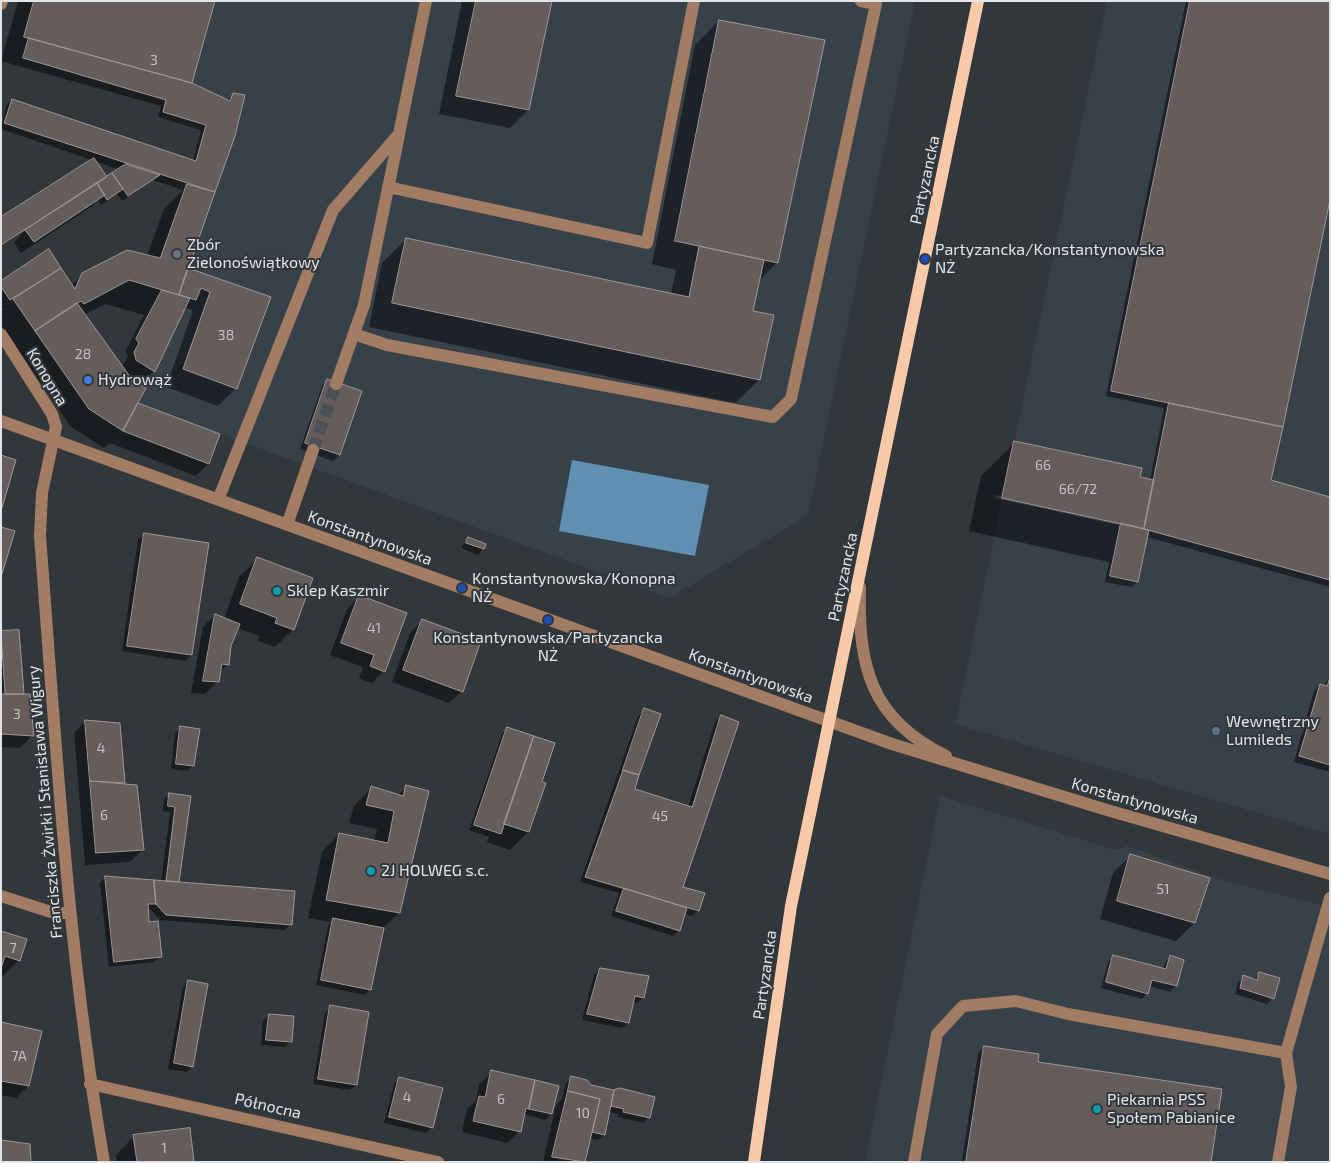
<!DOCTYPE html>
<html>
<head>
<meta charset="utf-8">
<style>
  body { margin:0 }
  #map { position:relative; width:1331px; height:1163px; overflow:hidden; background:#32373b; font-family:"Exo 2",sans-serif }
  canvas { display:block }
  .frame { position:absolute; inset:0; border:2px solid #e2e5e8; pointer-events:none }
</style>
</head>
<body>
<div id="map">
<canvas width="1331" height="1163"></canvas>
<div class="frame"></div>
</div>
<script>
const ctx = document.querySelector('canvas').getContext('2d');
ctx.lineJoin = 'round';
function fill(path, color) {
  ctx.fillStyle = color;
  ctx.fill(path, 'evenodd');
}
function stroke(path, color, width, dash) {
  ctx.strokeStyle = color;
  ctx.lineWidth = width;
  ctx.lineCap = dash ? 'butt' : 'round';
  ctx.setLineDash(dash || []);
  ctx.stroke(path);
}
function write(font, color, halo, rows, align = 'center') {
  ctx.font = font + ' "Exo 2",sans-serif';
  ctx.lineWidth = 4;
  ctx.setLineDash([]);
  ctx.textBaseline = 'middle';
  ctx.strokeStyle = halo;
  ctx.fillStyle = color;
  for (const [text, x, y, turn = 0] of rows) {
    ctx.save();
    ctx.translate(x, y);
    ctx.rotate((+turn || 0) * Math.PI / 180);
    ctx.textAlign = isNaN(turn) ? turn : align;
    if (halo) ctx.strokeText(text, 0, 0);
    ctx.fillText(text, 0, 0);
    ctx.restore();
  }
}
fill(new Path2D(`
  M34,1h881l-107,514 -139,83 -449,-164 -11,30 -86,-33 67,-132 -11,-4 63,-187z
  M1107,1h223v833l-375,-110z
  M940,796l176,54 11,-4 92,33 111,28v255h-465z`), '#364149');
fill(new Path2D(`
  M572,460l137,25 -14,71 -136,-25z`), '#6091b2');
fill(new Path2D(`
  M18,1h196l-23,82 37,17 6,-6 -1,42 -46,132 82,30 -33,90 -18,18 -52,-19 27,-76 -6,-3 -5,4 -28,59 -12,12 -16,-9 10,30 83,31 -11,29 -12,12 -86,-33 -6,5 -33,-21 -53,-78 -17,-9v-28l4,-4 -4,1v-27l48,-31 22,35 12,-12 64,-18 17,-47 19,-19 -30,-10 -31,21 -5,-7 -16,11 -3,-5 -7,7 -70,46 -7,-10 10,-12 -23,15v-26l91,-60 -91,-31 5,-23 6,-6 181,61 8,-31 -43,-13 3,-11 -160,-45zM95,161l25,9 -14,9zM105,304l39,11 -19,37 3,4 -6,11 -38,-52z
  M462,1h88l-22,109 -18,18 -71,-14z
  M1186,1h144l-60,480 60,18v88l-183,-50 -10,45 -5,5 -27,-5 4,-20 -140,-31 12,-55 33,-33 136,37 14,-72 -58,-12zM996,495l123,27v3l-124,-27z
  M719,21l58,241 -18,19 -7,31 7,68 -24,23 -366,-76 13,-64 24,-24 265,55 5,-24 -24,-6 43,-219z
  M328,380l33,11 -22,64 -6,6 -33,-12 22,-63z
  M144,535l47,120 -6,6 -63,-10 16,-111z
  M468,539l17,6 -7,10 -17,-7z
  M258,559l35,70 -18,18 -17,-6 2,-5 -23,-8 -7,17 -2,19 -9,9 -1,8 -13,13 -14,-1 12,-66 12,-12 9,4 15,-42z
  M359,597l25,74 -12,12 -13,-5 4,-11 -33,-12 17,-46z
  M422,621l40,70 -13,12 -57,-21 18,-49z
  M1,632l22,63 9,41 -12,12 -19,-1z
  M1330,676v96l-36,-10 20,-71 6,-6 4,1z
  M644,710l-11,79 55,18 27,-85 6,-5 -40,170 17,24 -6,5 -8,-2 -5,16 -6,6 -62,-20 8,-23 -39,-11 58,-166z
  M86,721l33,3 5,61 18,65 -12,12 -45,3 -11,-132z
  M180,728l13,37 -6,6 -16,-2 4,-35z
  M508,728l32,54 5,2 -17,48 -18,18 -23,-8 2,-5 -20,-7 33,-96z
  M372,787l26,8 9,-8 -8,126 -17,16 -12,60 -5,6 -49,-10 12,-59 3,-4 -23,-4 14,-66 18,-18 34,7 3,-12 -28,-6 5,-17z
  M170,794l19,3 -12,86 114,41 -6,6 -125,-10 -10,-11h-3l1,14 12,33 -6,6 -45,5 -9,-84 5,-6 56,5 9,-70 -7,-1 1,-11z
  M1131,855l63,68 -18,18 -76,-22 13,-46z
  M1,932l18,28 -18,18z
  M1114,957l49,12 2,-6 5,-6 12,3 -6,26 -6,6 -21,-6 -2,7 -5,6 -41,-11 7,-26z
  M600,969l47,8 -4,21 -6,5 -5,-1 -4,20 -6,6 -40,-8 12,-45z
  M1260,973l13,25 -6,6 -32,-10 3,-12 6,-5 9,3z
  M188,982l4,84 -5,6 -19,-3 15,-82z
  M331,1007l25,78 -6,5 -37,-6 12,-71z
  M269,1015l22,26 -6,6 -24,-2 2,-24z
  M1,1023l27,63 -12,12 -15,-3z
  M984,1047l53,16 173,99h-248l16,-109z
  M492,1072l59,42 -6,6 -22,-6 -3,17 -13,12 -45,-11 5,-23 9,-8 3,-17z
  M572,1077l19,9 23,5 35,26 -6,6 -25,-6 1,-3 -10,-2 -5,23 -6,5 -9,-2 -5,24h-41l13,-57 6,-6 4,-16z
  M400,1079l32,48 -6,6 -42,-10 10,-39z
  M134,1136l59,26h-76l-1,-7z`), '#0007');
const building = new Path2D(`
  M34,1h181l-23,82 -168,-46z
  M476,1h76l-23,109 -73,-14z
  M1190,1h140v199l-47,227 -172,-36z
  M719,20l106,20 -47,223 -103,-22z
  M29,38l163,45 38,18 3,-8 12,2 -10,41 -20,56 -211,-69 8,-24 184,62 10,-36 -43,-13 3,-12 -143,-42z
  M94,158l13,19 -106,68v-28z
  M126,164l34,11 -32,21 -16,-23z
  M112,173l11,16 -16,11 -10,-17z
  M97,183l8,12 -71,47 -9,-12z
  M187,184l28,8 -36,103 -50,-15 -45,24 -3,-3 -46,30 -22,-32 48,-31 14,21 7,-16 45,-23 33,8z
  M406,238l283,59 10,-51 65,14 -11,51 21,4 -14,65 -368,-77z
  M49,249l12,19 -51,32 -9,-13v-6z
  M188,268l83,29 -34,92 -54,-20 27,-77 -9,-4 -5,12 -17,-5z
  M162,290l28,8 -35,74 -19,-12 -2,-8 5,-9 -3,-4z
  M77,303l54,75 15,10 -23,43 -34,-22 -54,-78z
  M327,379l35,12 -22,64 -35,-12z
  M138,403l82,31 -11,30 -86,-33z
  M1169,403l114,24 -12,53 59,17v83l-186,-51z
  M1014,441l128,27 -2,9 14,3 -10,49 -142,-31z
  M1,455l15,5 -14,48h-1z
  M1121,523l28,7 -11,52 -28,-6z
  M1,527l14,4 -14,46z
  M144,533l65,10 -17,112 -65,-9z
  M468,537l18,7 -2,5 -18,-6z
  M257,557l56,21 -19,52 -19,-7 2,-5 -37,-14z
  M359,595l48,18 -22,59 -15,-6 4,-11 -33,-12z
  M215,614l25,10 -9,22 -2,19 -7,-1 -3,18 -16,-1z
  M422,619l59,22 -18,51 -60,-22z
  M19,630l5,64h-19l-4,-63z
  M1330,677v88l-31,-9 21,-72 7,2z
  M1,694h29l4,42 -33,-2z
  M644,708l17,6 -22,61 -16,-5z
  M721,715l18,7 -56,165 22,6 -6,18 -114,-34 38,-107 16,5 -4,14 57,18z
  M85,720l35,3 5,60 -35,-2z
  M180,726l20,3 -6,37 -18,-2z
  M507,727l27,9 -33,98 -27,-9z
  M534,736l21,7 -13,39 4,1 -17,49 -25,-8z
  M90,781l47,4 7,65 -48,3z
  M406,785l23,6 -29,122 -74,-13 13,-67 49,10 6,-32 -28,-6 5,-19 32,10z
  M169,793l22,3 -12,86 -13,-1 9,-74 -7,-1z
  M1130,854l80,24 -15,45 -78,-22z
  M105,876l49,4 2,24h-8l1,18 9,-1 4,36 -48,5z
  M154,880l141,11 -3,34 -126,-10 -10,-11z
  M624,888l63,20 -7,23 -64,-20z
  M333,918l51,10 -13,62 -50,-10z
  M1,931l26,8 -7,22 -15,-5 -4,13z
  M1113,955l53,14 4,-14 14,5 -7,26 -25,-6 -4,14 -42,-12z
  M600,968l49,8 -5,22 -9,-2 -6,27 -42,-9z
  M1259,972l21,6 -6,21 -34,-11 3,-13 14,5z
  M188,980l20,4 -15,83 -19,-4z
  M330,1005l39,7 -12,73 -39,-6z
  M269,1014l25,2 -2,26 -26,-2z
  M1,1022l41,9 -13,55 -28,-5z
  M984,1046l55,8 -1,8 184,27 -11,73h-245z
  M491,1070l44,10 -6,29 -3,-1 -5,24 -48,-11 6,-25 6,1z
  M571,1076l16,4 4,5 23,5 -9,45 -13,-3 8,-33 -32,-8z
  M399,1077l44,11 -10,40 -44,-11z
  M535,1080l24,6 -7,28 -23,-5z
  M620,1088l35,9 -5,21 -27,-6 1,-3 -13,-3 3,-16z
  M568,1091l32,8 -15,63 -33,-5z
  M190,1128l4,34h-57l-4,-27z
  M1,1140l29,4 1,18h-30z`);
fill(building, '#645d5b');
stroke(building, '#9f9795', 1);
stroke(new Path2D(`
  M313,450l23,-66`), '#4c5155', 12, [12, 6]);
stroke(new Path2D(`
  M1,4l1,-3
  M388,187l259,56 47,-242
  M1,334l51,80 4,13 -14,66 -2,43c16,209 28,419 64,626
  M354,334l33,11 386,72 18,-18 85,-395 -15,-3
  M336,384l28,-79 35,-170
  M1,421l891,323 215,66 223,64
  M218,500l115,-290 66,-76 27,-133
  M287,525l26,-75
  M860,587c-2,79 10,132 86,169
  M1,896l53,17h16
  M90,1084l348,78
  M914,1162l23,-128 26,-28 53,-5 52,13 218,39
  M1278,1162l13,-75 -5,-34 44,-155`), '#a27c63', 12);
stroke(new Path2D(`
  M754,1162l37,-256 187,-905`), '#f8caaa', 12);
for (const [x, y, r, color] of [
  [177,254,5,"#6b7280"],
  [925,259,5,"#1a4fb4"],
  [88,380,5,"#3f7fe0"],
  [462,588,5,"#1a4fb4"],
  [277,591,5,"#0f9aa8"],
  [548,620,5,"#1a4fb4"],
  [1216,731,5,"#5c6f8a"],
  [371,871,5,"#0f9aa8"],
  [1097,1109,5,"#0f9aa8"]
]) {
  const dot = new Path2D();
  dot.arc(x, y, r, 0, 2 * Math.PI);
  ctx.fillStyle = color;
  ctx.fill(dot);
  stroke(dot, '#32373b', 2);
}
write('14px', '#c2c3c5', null, [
  ["3",154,60],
  ["38",226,335],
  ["28",83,354],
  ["66",1043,465],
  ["66/72",1078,489],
  ["41",374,628],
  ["3",17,714],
  ["4",101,748],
  ["6",104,815],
  ["45",660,816],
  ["51",1163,889],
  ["7",13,948],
  ["7A",19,1056],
  ["4",407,1097],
  ["6",501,1099],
  ["10",583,1113],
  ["1",164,1148]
]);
write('16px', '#e2e5e8', '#32373b', [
  ["Partyzancka",925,180,-78],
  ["Konopna",47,377,59],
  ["Konstantynowska",370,538,20],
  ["Partyzancka",843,577,-78],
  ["Konstantynowska",751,676,20],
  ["Konstantynowska",1135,801,16],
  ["Franciszka Żwirki i Stanisława Wigury",45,802,-95],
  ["Partyzancka",765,975,-82],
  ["Północna",268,1106,13]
]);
write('16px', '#e2e5e8', '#32373b', [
  ["Zbór",187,245],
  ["Zielonoświątkowy",187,263],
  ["Partyzancka/Konstantynowska",935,250],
  ["NŻ",935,268],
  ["Hydrowąż",98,380],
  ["Konstantynowska/Konopna",472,579],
  ["NŻ",472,597],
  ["Sklep Kaszmir",287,591],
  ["Konstantynowska/Partyzancka",548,638,"center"],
  ["NŻ",548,656,"center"],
  ["Wewnętrzny",1226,722],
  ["Lumileds",1226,740],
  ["2J HOLWEG s.c.",381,871],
  ["Piekarnia PSS",1107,1100],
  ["Społem Pabianice",1107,1118]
], 'left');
</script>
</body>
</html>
